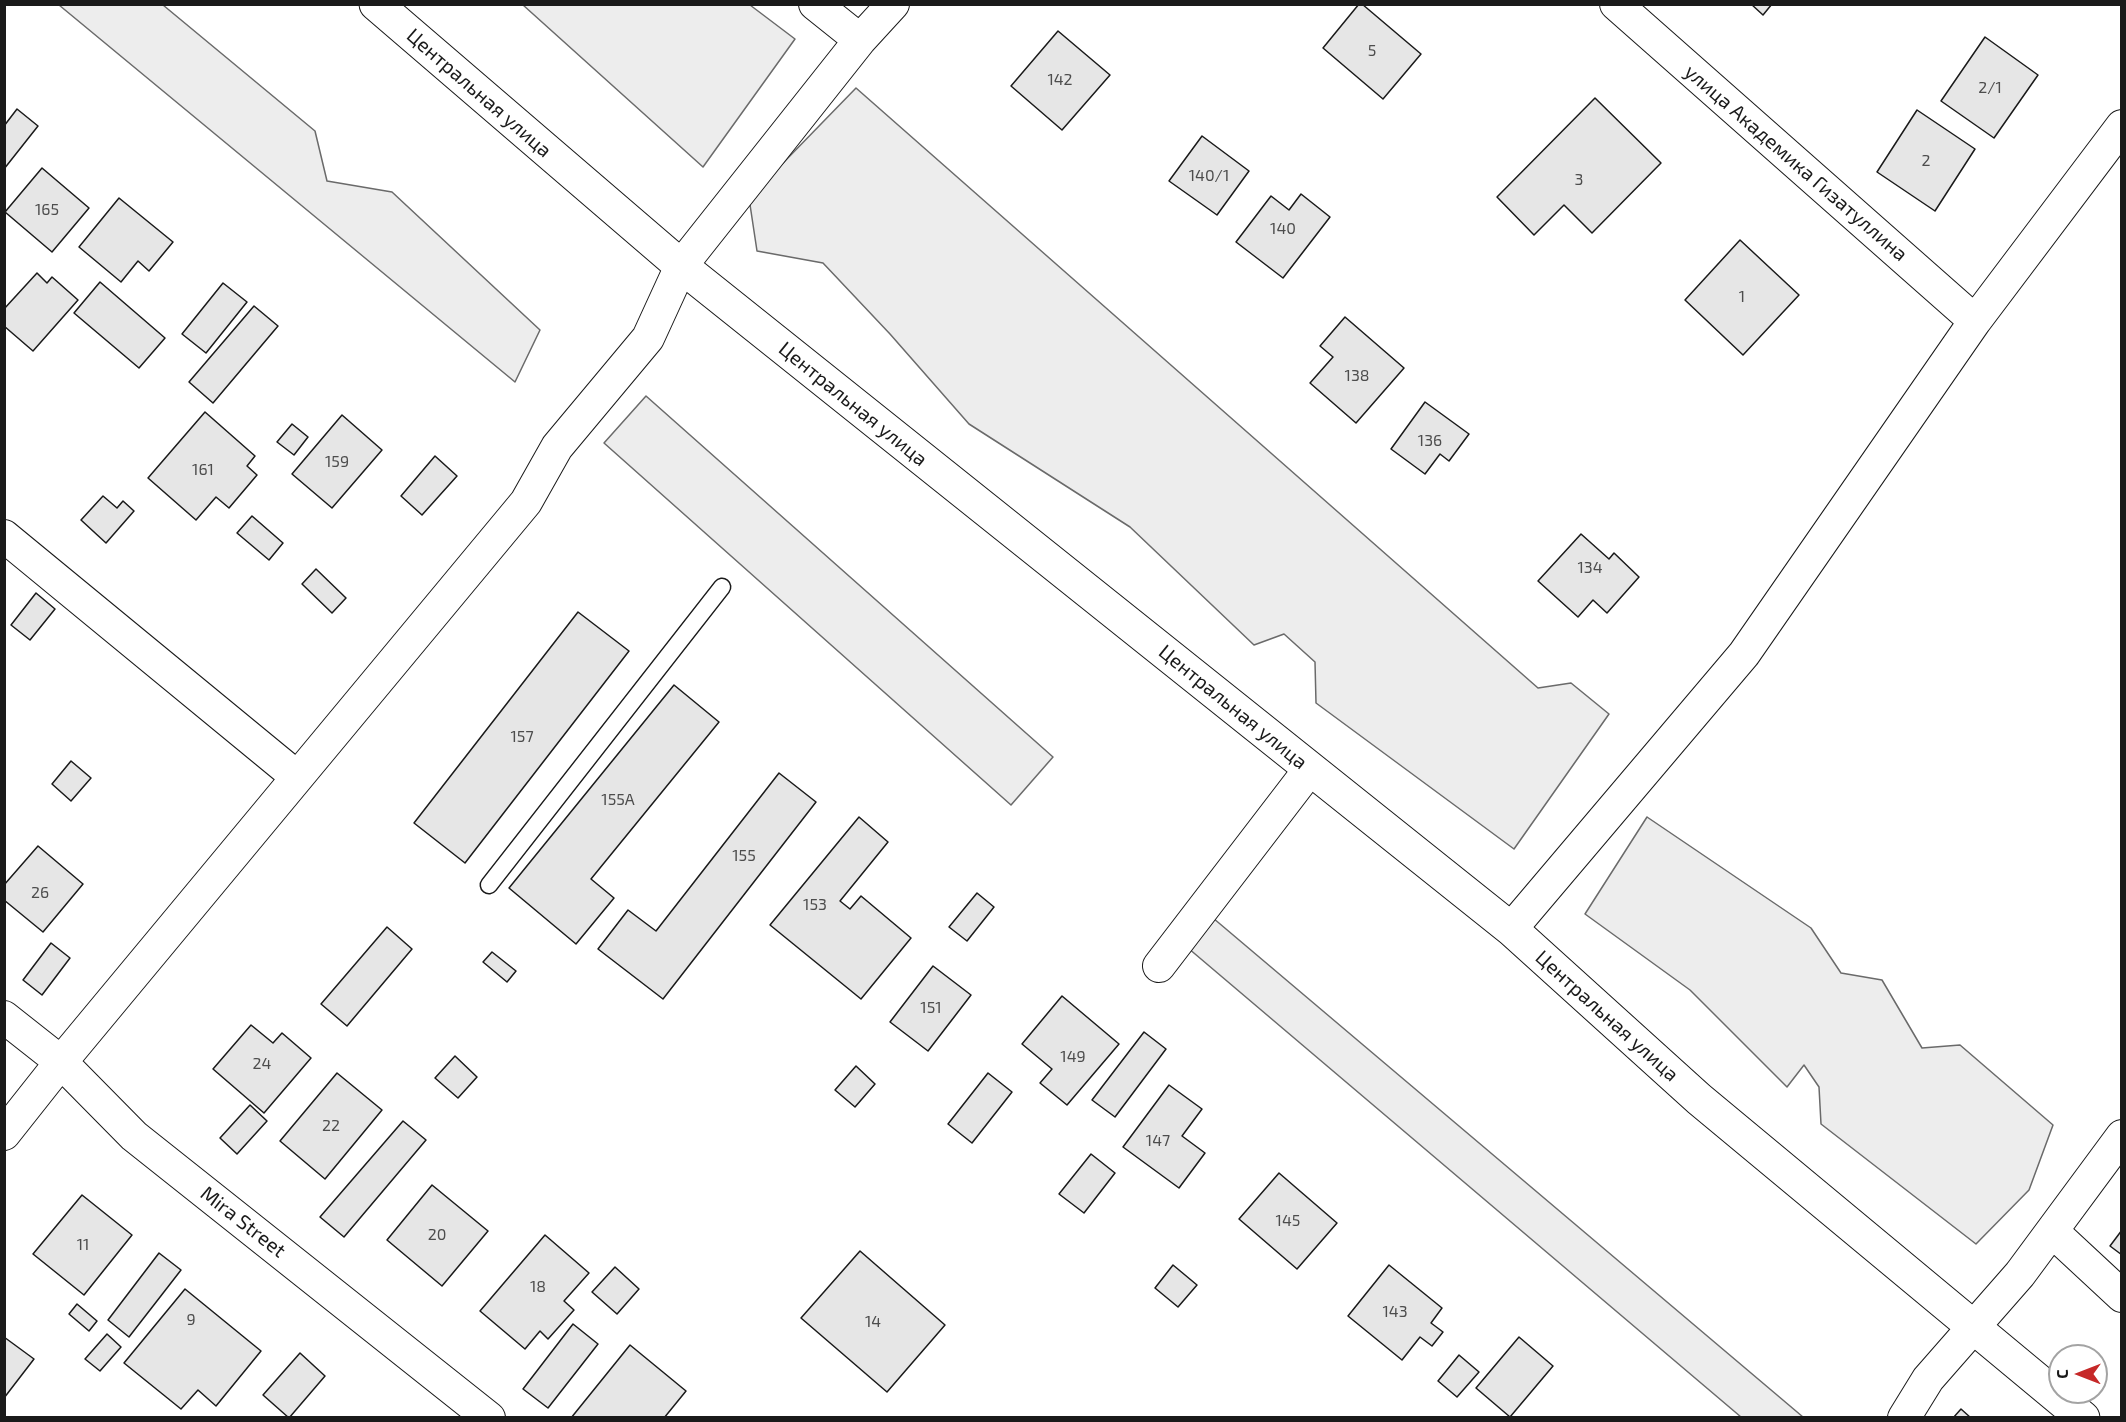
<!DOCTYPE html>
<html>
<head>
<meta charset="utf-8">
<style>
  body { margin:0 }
  #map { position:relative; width:2126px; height:1422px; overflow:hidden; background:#fff; font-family:"Exo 2",sans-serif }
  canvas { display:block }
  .frame { position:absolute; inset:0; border:6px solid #1a1a1a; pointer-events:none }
  .north { position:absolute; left:2048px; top:1344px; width:60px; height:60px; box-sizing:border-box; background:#fff; border:2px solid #a3a3a3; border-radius:50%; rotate:270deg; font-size:16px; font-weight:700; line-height:24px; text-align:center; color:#1a1a1a }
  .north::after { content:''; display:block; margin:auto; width:21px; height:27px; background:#c62828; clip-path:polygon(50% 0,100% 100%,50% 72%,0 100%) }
</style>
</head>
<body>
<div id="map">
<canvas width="2126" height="1422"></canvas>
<div class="frame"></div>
<div class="north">С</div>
</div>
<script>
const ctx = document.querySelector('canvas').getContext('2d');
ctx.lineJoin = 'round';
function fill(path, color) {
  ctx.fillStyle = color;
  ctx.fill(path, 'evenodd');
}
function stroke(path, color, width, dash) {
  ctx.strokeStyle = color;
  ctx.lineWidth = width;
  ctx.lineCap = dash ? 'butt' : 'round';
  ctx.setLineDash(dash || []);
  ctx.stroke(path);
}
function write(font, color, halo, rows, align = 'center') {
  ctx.font = font + ' "Exo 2",sans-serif';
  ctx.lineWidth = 4.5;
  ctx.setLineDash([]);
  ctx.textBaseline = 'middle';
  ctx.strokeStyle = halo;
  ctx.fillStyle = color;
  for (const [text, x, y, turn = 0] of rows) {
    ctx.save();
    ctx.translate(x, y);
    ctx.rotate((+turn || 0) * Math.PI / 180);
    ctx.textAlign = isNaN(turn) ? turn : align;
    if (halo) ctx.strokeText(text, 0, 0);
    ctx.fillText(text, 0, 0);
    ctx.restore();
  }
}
const built = new Path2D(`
  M59,5h104l152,126 12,50 65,11 148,138 -25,52z
  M523,5h227l45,34 -92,128z
  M856,88l682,600 33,-5 38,31 -95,135 -198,-146 -1,-41 -31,-28 -30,11 -124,-118 -161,-103 -79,-90 -67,-71 -66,-12 -8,-53z
  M646,396l407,361 -42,48 -407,-362z
  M1647,817l164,111 30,45 41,7 40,68 38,-3 93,80 -24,65 -53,54 -155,-120 -2,-37 -15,-22 -17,22 -97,-97 -105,-76z
  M1213,918l590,499h-62l-553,-469z`);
fill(built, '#ededed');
stroke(built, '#6a6a6a', 1.5);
const building = new Path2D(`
  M1359,4h3l59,50 -38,45 -60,-51z
  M1751,4h21l-9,11z
  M1058,31l52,44 -48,55 -51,-44z
  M1985,37l53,38 -44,63 -53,-37z
  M1595,98l66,65 -69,70 -28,-28 -30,30 -37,-38z
  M17,109l21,17 -34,43v-43z
  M1917,110l58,39 -40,62 -58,-39z
  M1202,136l47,35 -32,44 -48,-34z
  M42,168l47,40 -37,44 -47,-40z
  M1301,194l29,23 -47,61 -47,-36 35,-46 18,14z
  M119,198l54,44 -24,29 -11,-10 -17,21 -42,-35z
  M1740,240l59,55 -56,60 -58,-55z
  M37,273l10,10 5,-6 26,23 -45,51 -29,-25v-17z
  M100,282l65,56 -26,30 -65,-55z
  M223,283l24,19 -41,51 -24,-19z
  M254,306l24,20 -65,77 -24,-21z
  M1345,317l59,51 -48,55 -46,-40 23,-26 -13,-11z
  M1425,402l44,32 -20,27 -9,-7 -15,20 -34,-25z
  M205,412l50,44 -8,10 10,9 -28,33 -13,-11 -20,23 -48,-42z
  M342,415l40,35 -50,58 -40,-34z
  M292,424l16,13 -14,18 -17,-13z
  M435,456l22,20 -35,39 -21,-19z
  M103,496l14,12 6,-7 11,10 -28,32 -25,-23z
  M252,516l31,27 -14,17 -32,-27z
  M1581,534l28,25 5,-6 25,24 -32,36 -14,-13 -15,17 -40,-36z
  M316,569l30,29 -14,15 -30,-29z
  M36,593l19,16 -25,31 -19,-15z
  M578,612l51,39 -164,212 -51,-40z
  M674,685l45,37 -128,157 23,19 -38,46 -67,-56z
  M71,761l20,17 -20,23 -19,-17z
  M779,773l37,29 -153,197 -65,-50 30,-39 28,21z
  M859,817l29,25 -48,59 10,8 11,-13 50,42 -50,61 -91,-74z
  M38,846l45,38 -40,48 -39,-32v-15z
  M977,893l17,14 -27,34 -18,-14z
  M387,927l25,22 -65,77 -26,-22z
  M51,943l19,15 -28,37 -19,-15z
  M492,952l24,19 -9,11 -24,-20z
  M933,966l38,29 -43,56 -38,-29z
  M1062,996l57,48 -52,61 -27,-22 12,-14 -30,-25z
  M251,1025l22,18 9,-10 29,25 -47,55 -51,-44z
  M1144,1032l22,17 -51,68 -23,-17z
  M455,1056l22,21 -19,21 -23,-20z
  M856,1066l19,18 -20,23 -20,-17z
  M337,1073l45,37 -57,69 -45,-38z
  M988,1073l24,19 -40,51 -24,-19z
  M1169,1085l33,24 -20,27 23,17 -26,35 -56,-41z
  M250,1105l17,16 -30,33 -17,-16z
  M403,1121l23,19 -82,97 -24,-20z
  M1091,1154l24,19 -31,40 -25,-19z
  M1279,1173l58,50 -40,46 -58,-50z
  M432,1185l56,46 -46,55 -55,-46z
  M82,1195l50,40 -48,60 -51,-41z
  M2122,1230v25l-12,-9z
  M545,1235l44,38 -25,28 10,9 -26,29 -8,-8 -15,18 -45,-38z
  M860,1251l85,74 -58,67 -86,-74z
  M159,1253l22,17 -52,67 -21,-17z
  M1173,1265l24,20 -19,22 -23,-19z
  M1389,1265l53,43 -11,15 12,9 -11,14 -12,-9 -18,23 -54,-44z
  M615,1267l24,22 -22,25 -25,-22z
  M185,1289l76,62 -45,55 -18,-16 -17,19 -57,-46z
  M77,1304l20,17 -8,10 -20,-17z
  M573,1324l25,20 -50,64 -25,-19z
  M107,1334l14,13 -21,24 -15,-12z
  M4,1337l30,22 -30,39z
  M1519,1337l34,29 -43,51 -34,-29z
  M630,1345l56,46 -22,27h-93z
  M300,1353l25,23 -36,42 -26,-23z
  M1459,1355l20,17 -22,25 -19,-16z
  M1961,1409l10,9h-18z`);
fill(building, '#e6e6e6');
stroke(building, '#1a1a1a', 1.5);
const service = new Path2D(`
  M489,885l233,-298`);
const minor = new Path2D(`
  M815,4l45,36
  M1616,4l359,317
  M4,536l293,241
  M1511,929l233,-275 231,-333 147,-195
  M1159,966l151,-197
  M4,1017l57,45 73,74 355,282
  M4,1134l57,-72 465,-560 31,-55 91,-109 33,-72 179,-226 33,-36
  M2052,1231l70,65
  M1904,1418l24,-39 92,-105 102,-138`);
const tertiary = new Path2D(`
  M376,4l305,262 830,663 188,170 384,319`);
stroke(service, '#1a1a1a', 19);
stroke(minor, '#1a1a1a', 34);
stroke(tertiary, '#1a1a1a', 35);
stroke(service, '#fff', 16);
stroke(minor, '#fff', 32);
stroke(tertiary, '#fff', 33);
write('16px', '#4d4d4d', null, [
  ["5",1372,51],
  ["142",1060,80],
  ["2/1",1990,88],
  ["2",1926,161],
  ["140/1",1209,176],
  ["3",1579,180],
  ["165",47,210],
  ["140",1283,229],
  ["1",1742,297],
  ["138",1357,376],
  ["136",1430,441],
  ["159",337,462],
  ["161",203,470],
  ["134",1590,568],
  ["157",522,737],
  ["155А",618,800],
  ["155",744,856],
  ["26",40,893],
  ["153",815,905],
  ["151",931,1008],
  ["149",1073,1057],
  ["24",262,1064],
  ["22",331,1126],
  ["147",1158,1141],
  ["145",1288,1221],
  ["20",437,1235],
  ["11",83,1245],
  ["18",538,1287],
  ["143",1395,1312],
  ["9",191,1320],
  ["14",873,1322]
]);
write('20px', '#1a1a1a', '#fff', [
  ["Центральная улица",479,93,41],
  ["улица Академика Гизатуллина",1796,163,41],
  ["Центральная улица",853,404,39],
  ["Центральная улица",1233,707,39],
  ["Центральная улица",1607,1016,42],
  ["Mira Street",243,1222,38]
]);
</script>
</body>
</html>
